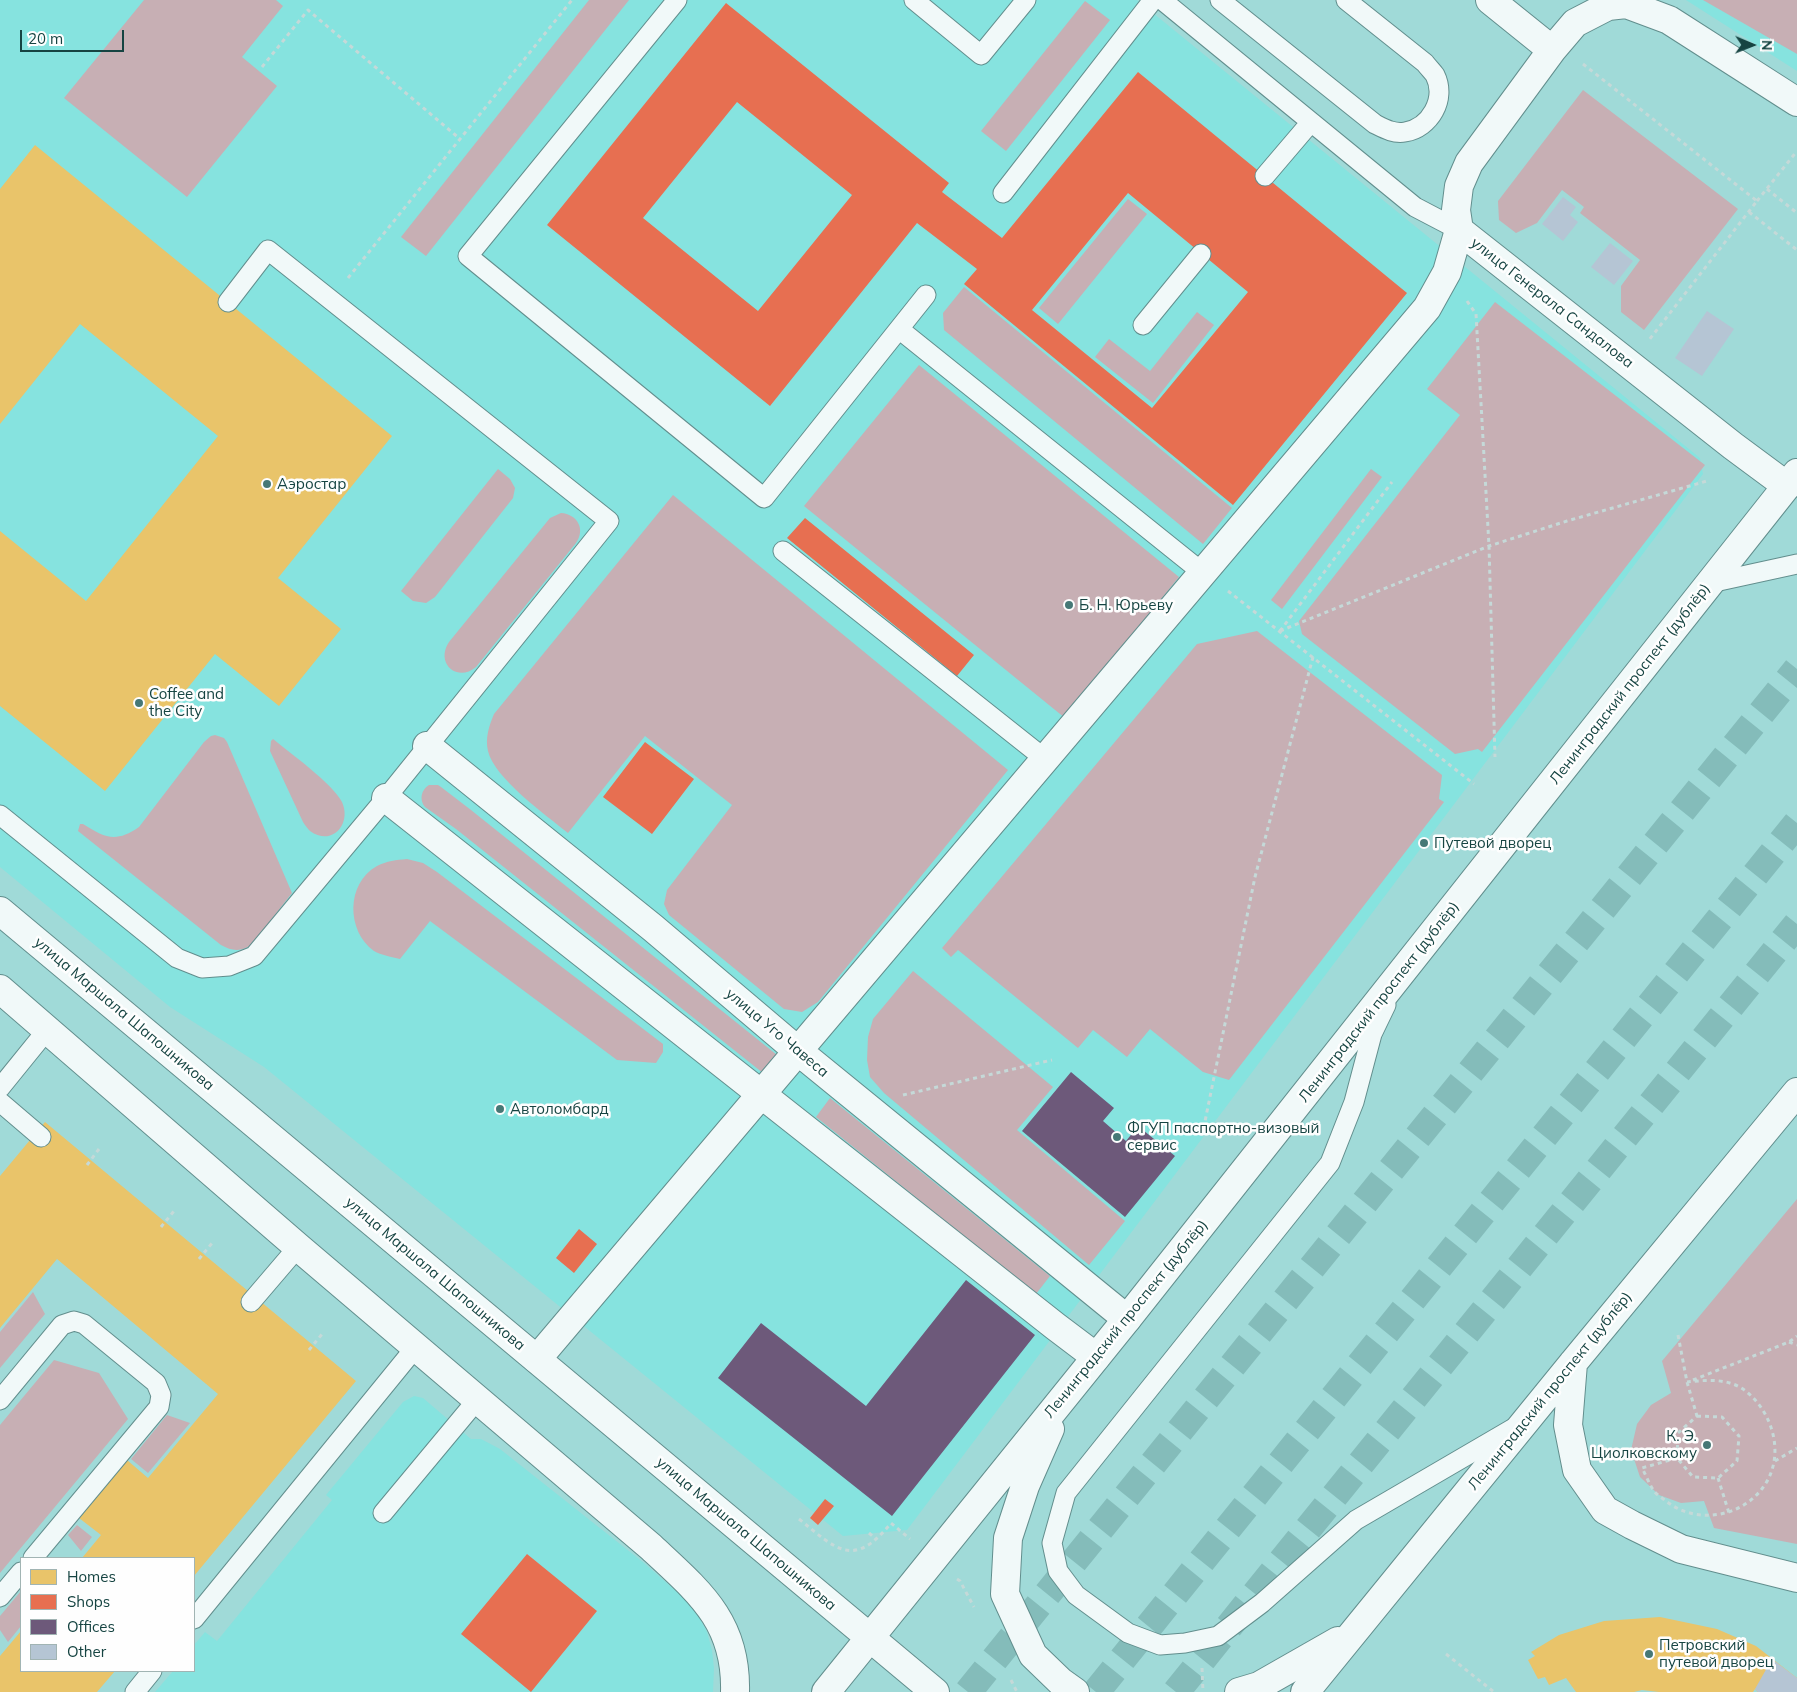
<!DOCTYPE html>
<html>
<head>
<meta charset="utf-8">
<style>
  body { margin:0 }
  #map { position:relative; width:1797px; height:1692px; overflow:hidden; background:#a0dad8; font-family:Mulish,sans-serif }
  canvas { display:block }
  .legend { position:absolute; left:20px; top:1557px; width:175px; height:115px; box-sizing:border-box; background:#fefefe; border:1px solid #a1b4b3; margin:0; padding:6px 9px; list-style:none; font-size:15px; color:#164442 }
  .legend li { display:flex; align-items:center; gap:10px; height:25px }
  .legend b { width:25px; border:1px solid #a1b4b3 }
  .north { position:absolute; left:1727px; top:20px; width:50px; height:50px; -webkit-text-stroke:4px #fefefe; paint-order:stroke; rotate:91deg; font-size:14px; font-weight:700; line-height:20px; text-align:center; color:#164442 }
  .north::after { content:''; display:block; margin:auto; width:18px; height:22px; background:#164442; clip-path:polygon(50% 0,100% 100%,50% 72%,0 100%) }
  .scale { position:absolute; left:20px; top:30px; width:104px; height:22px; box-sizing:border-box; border:2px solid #164442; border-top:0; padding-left:6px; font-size:15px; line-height:18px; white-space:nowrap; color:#164442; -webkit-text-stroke:4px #fefefe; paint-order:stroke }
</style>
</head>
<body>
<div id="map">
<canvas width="1797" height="1692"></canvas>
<ul class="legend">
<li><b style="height:14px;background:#e9c46a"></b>Homes</li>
<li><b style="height:14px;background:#e76f51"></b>Shops</li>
<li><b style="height:14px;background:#6d597a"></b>Offices</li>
<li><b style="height:14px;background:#b5c5d4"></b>Other</li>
</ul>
<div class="north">N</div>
<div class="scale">20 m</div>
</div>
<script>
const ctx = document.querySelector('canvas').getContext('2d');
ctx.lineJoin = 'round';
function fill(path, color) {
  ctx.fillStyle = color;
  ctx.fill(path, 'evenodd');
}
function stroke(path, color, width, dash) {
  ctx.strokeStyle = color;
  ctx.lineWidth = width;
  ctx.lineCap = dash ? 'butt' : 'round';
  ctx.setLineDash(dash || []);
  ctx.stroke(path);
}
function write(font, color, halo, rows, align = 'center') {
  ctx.font = font + ' Mulish,sans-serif';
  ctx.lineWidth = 5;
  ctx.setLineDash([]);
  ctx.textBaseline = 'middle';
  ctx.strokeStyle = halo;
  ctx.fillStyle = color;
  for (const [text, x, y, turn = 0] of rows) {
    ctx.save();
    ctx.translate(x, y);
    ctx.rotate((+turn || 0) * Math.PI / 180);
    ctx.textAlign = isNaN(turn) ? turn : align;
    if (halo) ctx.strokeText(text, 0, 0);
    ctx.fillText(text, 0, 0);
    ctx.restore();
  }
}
fill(new Path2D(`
  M0,0h1137l563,458 3,16 -796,1056 -64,6 -579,-469 -94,-60 -170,-140z
  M1686,0h111v71z
  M414,1396l9,2 48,41h10l19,10 144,114 41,36 13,16 9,17 5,18 2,18 -1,24h-558l18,-21h21v-26l11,-13 12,9 115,-141 -6,-5 77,-93z`), '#86e3df');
fill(new Path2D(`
  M144,0h132l7,6 -41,51 35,29 -90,111 -123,-99z
  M589,0h40l-203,256 -25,-19z
  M1703,0h94v54z
  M1085,1l25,19 -104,131 -25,-20z
  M1583,90l155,119 -94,121 -23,-18v-26l19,-26 -60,-47 4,-6 -22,-17 -25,33 -21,10 -17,-13 -1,-19z
  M1128,199l19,15 -89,110 -19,-16z
  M964,287l268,221 -29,36 -259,-214 -1,-17z
  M1495,302l210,163 -223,287 -4,-3 -23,5 -153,-120 -3,-13 161,-206 -33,-26z
  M1197,312l17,13 -61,78 -58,-46 14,-18 41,32z
  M919,365l260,212 -114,141 -261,-212z
  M498,469l12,10 5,9 -2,10 -78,99 -9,6 -13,-2 -12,-10z
  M1371,469l11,8 -100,132 -11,-9z
  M673,495l335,275 -190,232 -16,10 -18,-3 -115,-94 -5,-11 3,-14 65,-85 -87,-69 -77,97c-22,-18 -74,-55 -80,-82 -3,-13 1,-25 6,-37z
  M561,513c16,1 25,16 15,30l-100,124c-19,16 -41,-4 -27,-25l101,-124z
  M1257,631l185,144 -3,24 5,3 -215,278 -26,-8 -53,-43 -23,28 -34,-27 -15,18 -120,-98 -7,7 -9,-9 255,-304z
  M215,735l9,3 3,4 65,151 -38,49c-10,10 -21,10 -33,3l-143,-114 2,-7h3c22,14 33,19 56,3l65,-85 7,-6z
  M273,739c17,14 60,45 69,63 10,22 -10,45 -32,29 -2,-2 -5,-6 -7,-9l-33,-71 1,-10z
  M429,785h9l3,2 30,23 311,249 -14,18 -312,-248 -31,-22c-6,-7 -4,-17 4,-22z
  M407,859l16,4 14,9 226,172v8l-7,11 -39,-3 -187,-139 -30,38c-8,-2 -19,-4 -26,-8 -28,-20 -28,-68 3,-85 10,-5 19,-6 30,-7z
  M913,971l140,116 -36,43 108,91 -36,44 -205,-172 -14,-16 -3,-17 1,-23 5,-18z
  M830,1098l220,178 -14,18 -220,-177z
  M1797,1199v345l-83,-16 -10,-27 -23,2 -22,-8 -19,-18 -9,-27 6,-26 14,-19 20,-12 -9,-32z
  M33,1292l12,22 -45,54v-36z
  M54,1360l45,13 29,46 -128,154v-148z
  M167,1415l23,8 -42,50 -17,-14z
  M77,1525l15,12 -11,14 -13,-16z
  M21,1591v35l-13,16 -8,-12v-14z`), '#c7afb4');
fill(new Path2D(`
  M35,145l357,291 -114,142 63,51 -62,77 -64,-52 -110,137 -105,-85v-175l86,70 132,-165 -138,-112 -80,100v-235z
  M45,1122l311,259 -162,195v-18h-112l19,-23 -22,-17 48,-58 21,18 70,-84 -161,-135 -57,69v-152z
  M1660,1617l57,12 39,17 41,32v14h-39l-3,-3 -2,3h-94l-17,-2 -8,2h-58l-10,-14 -17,7 -4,-8 -7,2 -10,-19 7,-4 -4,-4 28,-17 45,-14z
  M21,1631v40h94l-18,21h-97v-36z`), '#e9c46a');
fill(new Path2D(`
  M726,3l223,180 -7,9 60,46 136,-166 269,221 -174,212 -269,-221 13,-15 -60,-46 -147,183 -223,-181zM737,102l115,93 -94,116 -115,-93zM1128,193l120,99 -96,116 -120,-98z
  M805,518l169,137 -17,21 -170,-138z
  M645,742l49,37 -42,55 -49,-37z
  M579,1229l18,15 -23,29 -18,-15z
  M825,1499l9,7 -16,19 -8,-7z
  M527,1554l70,57 -66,81 -70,-58z`), '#e76f51');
fill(new Path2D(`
  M1071,1072l43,36 -11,13 23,20 12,-15 37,30 -50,61 -103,-86z
  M966,1280l69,55 -143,181 -174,-138 43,-55 105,83z`), '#6d597a');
fill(new Path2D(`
  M1563,197l13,10 -6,8 8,7 -15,19 -21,-17z
  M1610,243l23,18 -19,24 -23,-18z
  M1707,311l27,18 -32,47 -27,-18z
  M1772,1659l25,19v14h-39l-3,-3z`), '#b5c5d4');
stroke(new Path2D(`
  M1176,1692l621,-768`), '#84bcba', 28, [28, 14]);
stroke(new Path2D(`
  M968,1692l829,-1023
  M1096,1692l701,-869`), '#84bcba', 28, [28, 14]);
const lane = new Path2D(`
  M677,0l-209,256 296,242 162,-203
  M914,0l67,55 45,-55
  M1162,0l253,207 44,23
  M1220,0l155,124c10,5 19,10 30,8 25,-4 42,-33 30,-57 -3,-4 -7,-8 -10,-12l-79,-63
  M1265,176l46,-54
  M1003,193l150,-193
  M1143,325l58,-71
  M899,329l304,244
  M783,551l262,208
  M1710,583l87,-19
  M0,815l177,143 25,10 27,-2 25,-10 132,-158 223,-277 -341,-271 -40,52
  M1386,1005l-14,29 -18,68 -24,61 -264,330 -14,50 6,28 18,24 52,38 32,12 25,-2 33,-7 44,-33 94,-83 156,-91
  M0,1088l47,-58
  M0,1102l41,35
  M251,1302l47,-55
  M0,1400l62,-75 12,-4 10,3 72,59 5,12 -2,12 -126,151
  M383,1513l94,-113
  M0,1597l21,-25
  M194,1619l221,-271
  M135,1692l17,-21`);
const street = new Path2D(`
  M1490,0l62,50
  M1459,230l274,216 54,40
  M427,746l226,182 145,123 329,268
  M386,798l669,528 41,31
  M537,1359l890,-1051 20,-36 12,-42 -3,-20 3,-24 10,-23 83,-113 23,-27 33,-17 18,-2 43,16 128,82`);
const secondary = new Path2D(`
  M0,911l935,781
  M0,989l298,258 353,300c47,44 86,74 84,145
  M1573,1363l-5,62 9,45 28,40 27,15 49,24 116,29
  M1050,1429l-25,57 -17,52 -3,56 28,61 28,27 14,10
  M826,1692l301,-373 670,-846
  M1239,1692l20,-6 79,-45
  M1305,1692l268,-329 224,-271`);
stroke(lane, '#628e8d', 21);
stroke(street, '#628e8d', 30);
stroke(secondary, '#628e8d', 30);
stroke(new Path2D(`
  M1583,64l174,137 -108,139
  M262,67l46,-57 152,129
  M1767,189l30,24
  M1757,201l40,-50
  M1749,212l48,38
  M348,278l224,-278
  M1467,301l9,13 13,232 6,211
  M1228,591l246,193
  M1280,631l209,-85 78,-25 140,-40
  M1280,631l112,-149
  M903,1095l149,-35
  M1202,1136l53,-259 58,-220
  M87,1165l12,-16
  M161,1227l13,-16
  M199,1259l14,-17
  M1678,1335l9,47 10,34
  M1789,1342l8,3
  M309,1350l14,-17
  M1693,1380l96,-38 8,-6
  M1697,1416l25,1 17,19 -2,25 -19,17 -25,-1 -16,-19 1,-25z
  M1677,1458l-35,10c4,7 7,16 12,23 3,4 8,7 12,10 31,25 79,16 100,-18 19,-31 6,-73 -23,-94 -17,-11 -37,-9 -56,-7
  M1775,1461l22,-13
  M1718,1478l11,35
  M799,1519c38,31 55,50 92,4l19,16
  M869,1533l8,7
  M957,1579l3,2 14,26
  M1446,1654l48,38
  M1202,1668l1,24
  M1011,1680l6,12`), '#c5d9d8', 3, [4, 4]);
stroke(lane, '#f1f9f9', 19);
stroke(street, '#f1f9f9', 28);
stroke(secondary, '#f1f9f9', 28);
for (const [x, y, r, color] of [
  [267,484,5,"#467876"],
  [1069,605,5,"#467876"],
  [139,703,5,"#467876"],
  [1424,843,5,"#467876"],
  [500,1109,5,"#467876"],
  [1117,1137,5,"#467876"],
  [1707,1445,5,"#467876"],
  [1649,1654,5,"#467876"]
]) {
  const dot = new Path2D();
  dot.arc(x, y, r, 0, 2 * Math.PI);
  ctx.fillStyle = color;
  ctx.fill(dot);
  stroke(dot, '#fefefe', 2);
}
write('15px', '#164442', '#fefefe', [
  ["улица Генерала Сандалова",1552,303,38],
  ["Ленинградский проспект (дублёр)",1630,684,-52],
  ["Ленинградский проспект (дублёр)",1379,1002,-52],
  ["улица Маршала Шапошникова",124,1014,40],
  ["улица Уго Чавеса",777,1033,40],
  ["улица Маршала Шапошникова",435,1274,40],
  ["Ленинградский проспект (дублёр)",1126,1319,-51],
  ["Ленинградский проспект (дублёр)",1550,1391,-51],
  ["улица Маршала Шапошникова",746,1534,40]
]);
write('15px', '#164442', '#fefefe', [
  ["Аэростар",277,484],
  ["Б. Н. Юрьеву",1079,605],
  ["Coffee and",149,694],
  ["the City",149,711],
  ["Путевой дворец",1434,843],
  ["Автоломбард",510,1109],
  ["ФГУП паспортно-визовый",1127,1128],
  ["сервис",1127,1145],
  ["К. Э.",1697,1436,"right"],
  ["Циолковскому",1697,1453,"right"],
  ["Петровский",1659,1645],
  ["путевой дворец",1659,1662]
], 'left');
</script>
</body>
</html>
